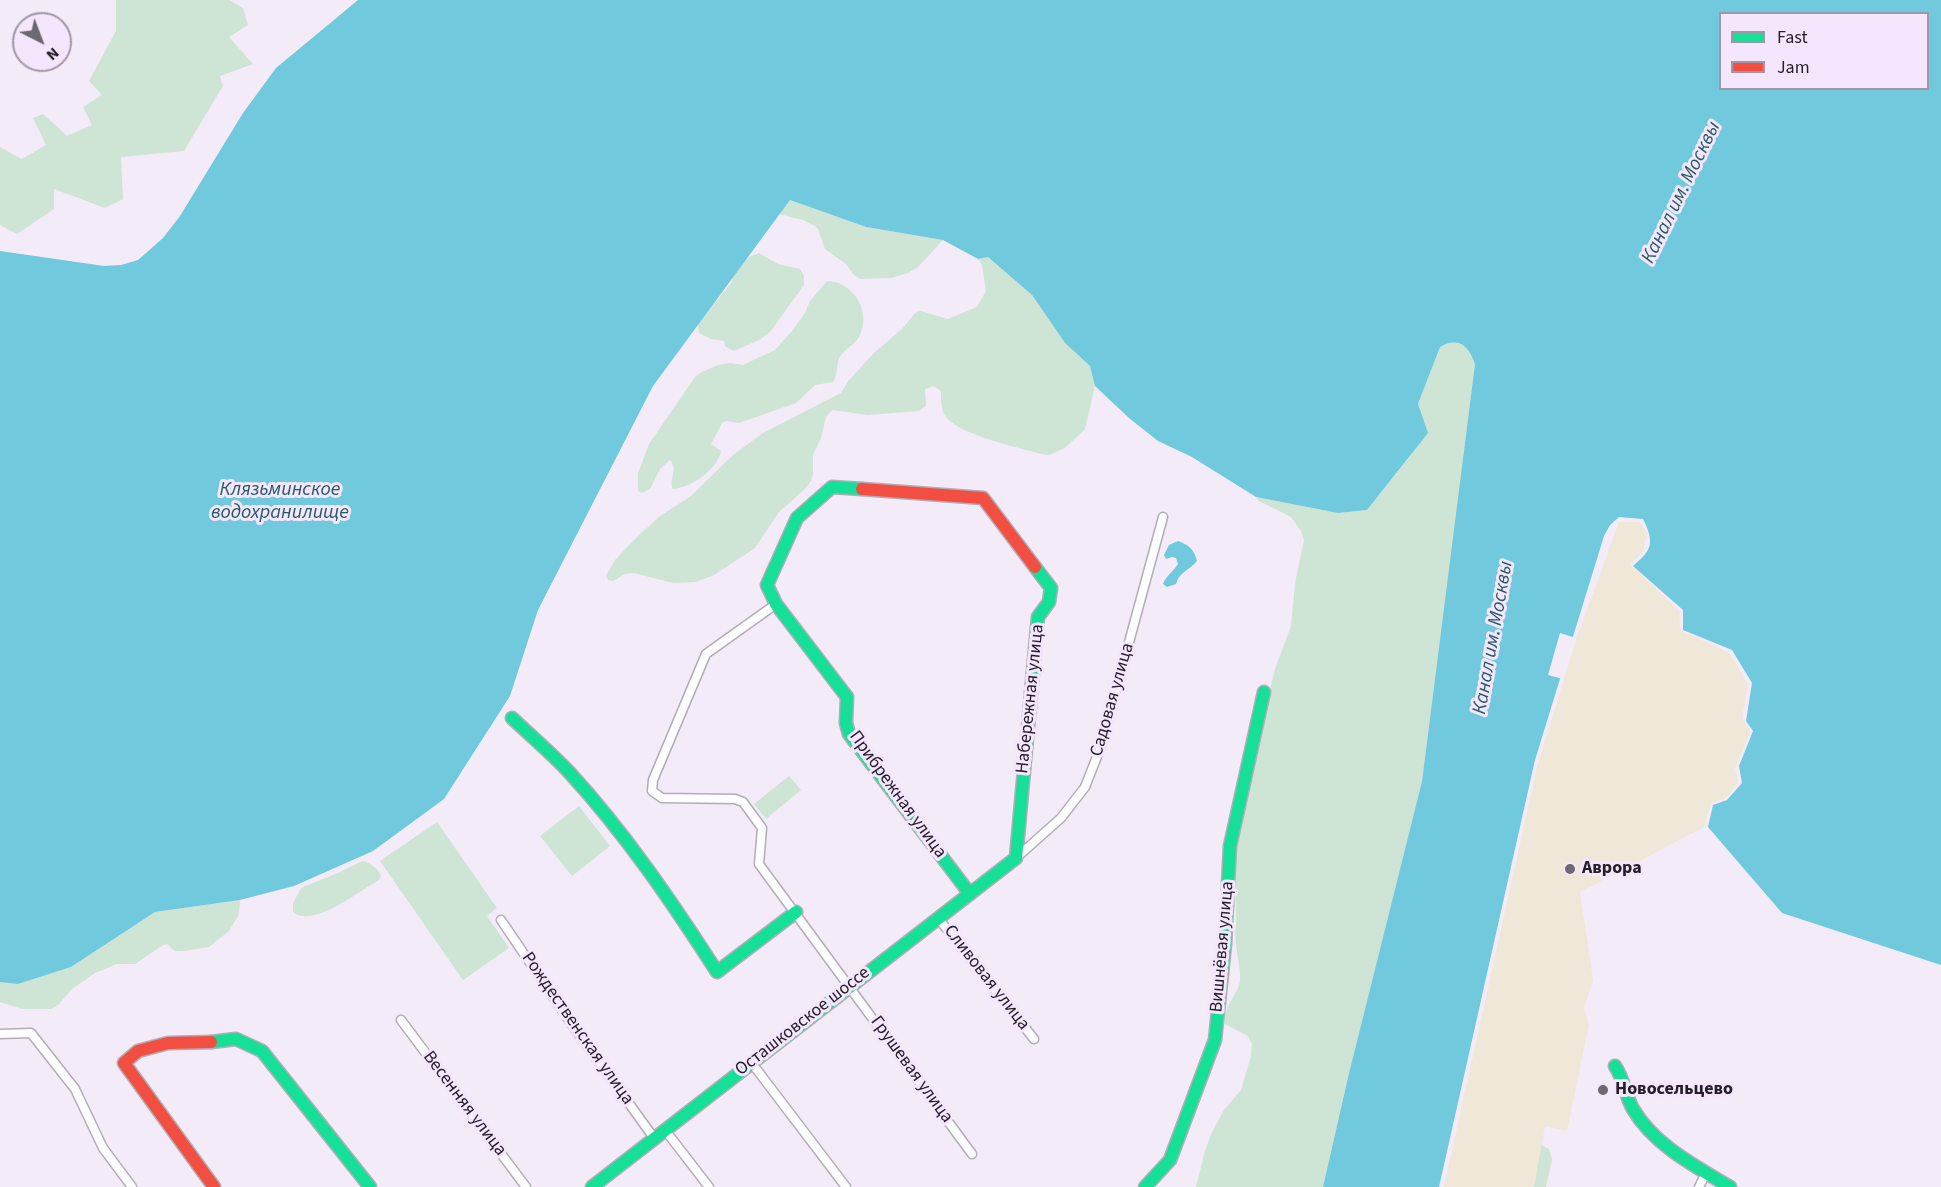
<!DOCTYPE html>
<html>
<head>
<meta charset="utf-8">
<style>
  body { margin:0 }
  #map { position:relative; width:1941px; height:1187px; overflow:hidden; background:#f3ebf7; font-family:"Source Sans 3",sans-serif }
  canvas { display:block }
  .legend { position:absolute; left:1719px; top:12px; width:210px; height:78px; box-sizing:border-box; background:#f4e6fc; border:2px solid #a197a7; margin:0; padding:8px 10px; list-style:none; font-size:18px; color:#252027 }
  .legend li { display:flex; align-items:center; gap:12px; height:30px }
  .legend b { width:30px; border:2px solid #a197a7 }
  .north { position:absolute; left:12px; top:12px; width:60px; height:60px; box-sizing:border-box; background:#f4e6fc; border:2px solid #a197a7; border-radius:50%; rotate:138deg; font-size:16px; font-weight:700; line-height:24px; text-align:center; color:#252027 }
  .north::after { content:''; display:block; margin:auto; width:21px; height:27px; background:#6d6770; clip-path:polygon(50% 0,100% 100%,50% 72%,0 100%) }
</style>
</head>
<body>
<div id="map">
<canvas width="1941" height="1187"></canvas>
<ul class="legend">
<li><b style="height:8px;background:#16e098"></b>Fast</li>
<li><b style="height:8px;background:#f24e42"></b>Jam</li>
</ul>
<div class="north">N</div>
</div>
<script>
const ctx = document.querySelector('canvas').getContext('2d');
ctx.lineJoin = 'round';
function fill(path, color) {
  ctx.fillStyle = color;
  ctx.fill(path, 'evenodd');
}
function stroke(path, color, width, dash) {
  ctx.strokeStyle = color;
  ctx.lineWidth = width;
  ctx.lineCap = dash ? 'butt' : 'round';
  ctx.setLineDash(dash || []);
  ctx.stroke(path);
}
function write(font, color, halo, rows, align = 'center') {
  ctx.font = font + ' "Source Sans 3",sans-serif';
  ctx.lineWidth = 6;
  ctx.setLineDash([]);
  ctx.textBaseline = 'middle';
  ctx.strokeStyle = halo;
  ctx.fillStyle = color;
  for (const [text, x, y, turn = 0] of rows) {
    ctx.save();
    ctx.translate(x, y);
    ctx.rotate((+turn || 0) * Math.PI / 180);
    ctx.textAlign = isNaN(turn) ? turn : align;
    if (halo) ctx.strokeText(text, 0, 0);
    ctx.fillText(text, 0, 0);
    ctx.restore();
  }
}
fill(new Path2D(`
  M116,0h113l14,8 5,17 -19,12 24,27 -33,12 3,10 -39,65 -63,6 2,42 -18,9 -51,-19v20l-37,25 -17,-9v-78l22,12 24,-14 -13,-27 10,-4 24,22 25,-11 -9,-18 19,-12 -13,-14 27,-50z
  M790,200l76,27 77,13 -25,27 -10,6 -17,5 -30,1 -7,-4 -8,-11 -21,-15 -7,-20 -3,-3 -12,-6 -24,-6z
  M759,253l19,11 22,5 4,7v9l-34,47 -11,8 -25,11 -9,-5 -1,-5 -13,-2 -12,-6 -1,-9 33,-41 7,-17 13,-10z
  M988,257l44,38 33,48 25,23 5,20 -10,43 -20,19 -16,7 -9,-1c-22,-7 -86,-20 -96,-40 -3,-7 -3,-15 -3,-23l-8,-5 -8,3 1,17 -7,5 -51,4 -36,-5 -6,7 -5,21 -8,17v18l-2,8 -6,8 -26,23 -24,36 -41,27 -18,7 -23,1 -39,-10 -9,1 -12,7 -5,-1 -2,-4 9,-16 23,-24 22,-20 31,-20 42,-41 30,-22 78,-40 8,-13 25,-27 28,-24 14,-17 5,-1 27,8 29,-12 9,-16 -4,-26 -4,-6z
  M827,281c27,1 44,30 33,54 -4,9 -14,13 -19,20 -6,8 -2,19 -8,27l-18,3 -19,18 -57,20 -13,-2 -4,2 -11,21 10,7c-3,18 -30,37 -48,38 -5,-10 6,-19 -3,-29l-10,9 -10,20 -8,4 -4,-2v-18l11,-29 46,-67 7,-5 16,-7 12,-2 13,2 32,-15 17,-19 13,-18 5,-12z
  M1453,342c15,3 18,8 22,22l-53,417 -73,292 -26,114h-127l9,-36 6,-17 13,-24 17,-20 10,-34 1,-12 -4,-8 -23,-12c-2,-16 9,-25 14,-39 5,-11 -7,-43 -3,-61l-1,-89 40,-166 16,-43 4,-43 9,-43 -3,-9 -10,-14 -32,-16 -3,-4 82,16 29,-3 44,-55 7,-51 22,-57z
  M789,776l12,14 -35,29 -12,-15z
  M579,806l31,40 -38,30 -32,-40z
  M437,822l60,86 -10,8 22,32 -46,32 -83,-119z
  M362,861c7,1 16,7 19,15l-2,4c-19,10 -66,49 -86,32v-9l8,-15 37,-15z
  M240,900l-1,14 -10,17 -20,16 -25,4h-9l-8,-7 -4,1 -28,19h-18l-22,9 -23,16 -13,15 -8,5h-29l-22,-7v-20l18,2 53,-17 84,-55z
  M1537,1143l12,6 3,11 -6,27h-31z`), '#cee4d5');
fill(new Path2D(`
  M1619,522h21l7,11 -4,19 -13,12 49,47 1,19 49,23 19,31 -6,34 8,14 -15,36 3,15 -13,16 -14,3 -7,25 -124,65 13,88 -9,28 5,16 -22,107 -22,-5 -11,61h-90l93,-420 39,-127z`), '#efe7d7');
fill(new Path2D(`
  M358,0h1583v965l-159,-52 -74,-86 5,-22 14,-5 15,-17 -3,-17 14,-35 -7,-10 6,-38 -20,-33 -49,-20v-20l-50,-44c19,-16 22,-23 10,-47l-24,-2 -9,8 -6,11 -69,224 -96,427h-116l26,-114 73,-292 53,-417c-6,-18 -16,-28 -35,-17l-22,57 10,29 -61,77 -29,3 -82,-16 -64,-40 -34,-16 -29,-23 -34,-32 -5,-20 -25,-23 -33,-48 -44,-38 -10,2 -35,-19 -77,-13 -76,-27 -137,186 -115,224 -28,86 -66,103 -71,52 -79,35 -54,14 -85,12 -84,55 -53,17 -18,-2v-731l104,15 17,-1 17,-5 25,-22 17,-22 63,-103 33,-45zM1720,14h208v74h-208z
  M1178,541c11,4 16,8 19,20 -7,9 -18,11 -21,23l-9,3 -4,-3c2,-7 11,-13 15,-20l-2,-6 -4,-1 -6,2 -2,-4 5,-10z`), '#70c9dc');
fill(new Path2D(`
  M1560,633l16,5 -13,41 -15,-4z`), '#f3ebf7');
const street = new Path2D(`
  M776,604l-70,50 -53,126 -1,11 10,7 73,1 8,3 19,26 -3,36 213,290
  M1016,858l45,-40 24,-31 15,-38 63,-232
  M938,918l96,121
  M501,920l74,109 79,109
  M401,1020l125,167
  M0,1034l31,-1 44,56 28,59 29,39
  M751,1062l95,125
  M665,1130l44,57
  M1699,1187l5,-10 7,-1`);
const fast = new Path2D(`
  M862,489l-30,-2 -35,31 -30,67 9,19 71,93 -1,26 3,11 121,160
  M512,718c19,18 39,35 57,54 56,61 103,130 148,200l79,-60
  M211,1042l25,-3 26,12 108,136
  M1615,1066c9,13 10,29 18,43 21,36 62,57 97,78
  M592,1187l424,-329 22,-241 11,-15 2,-14 -16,-21
  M1145,1187l25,-27 45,-120 10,-96 5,-98 34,-154`);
const jam = new Path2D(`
  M862,489l121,9 52,69
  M211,1042l-43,1 -30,8 -14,12 90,124`);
stroke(street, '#b3adb6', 11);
stroke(fast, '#b3adb6', 15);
stroke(jam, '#b3adb6', 15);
stroke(street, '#fdfcfe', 8);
stroke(fast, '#16e098', 12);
stroke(jam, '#f24e42', 12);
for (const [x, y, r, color] of [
  [1570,869,6,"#6d6770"],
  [1603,1090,6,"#6d6770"]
]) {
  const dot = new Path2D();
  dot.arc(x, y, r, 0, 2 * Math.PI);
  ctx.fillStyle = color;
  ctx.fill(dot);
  stroke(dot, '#f4e6fc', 2);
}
write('18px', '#252027', '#f4e6fc', [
  ["Набережная улица",1031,699,-84],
  ["Садовая улица",1113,700,-74],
  ["Прибрежная улица",897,795,54],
  ["Вишнёвая улица",1223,947,-85],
  ["Сливовая улица",986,978,52],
  ["Осташковское шоссе",803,1022,-38],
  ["Рождественская улица",577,1029,55],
  ["Грушевая улица",911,1070,54],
  ["Весенняя улица",464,1104,53]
]);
write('bold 18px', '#252027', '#f4e6fc', [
  ["Аврора",1582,869],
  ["Новосельцево",1615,1090]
], 'left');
write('italic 20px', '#275b65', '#f4e6fc', [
  ["Канал им. Москвы",1682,193,-64],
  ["Клязьминское",280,491],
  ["водохранилище",280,514],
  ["Канал им. Москвы",1494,638,-80]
]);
</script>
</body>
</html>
